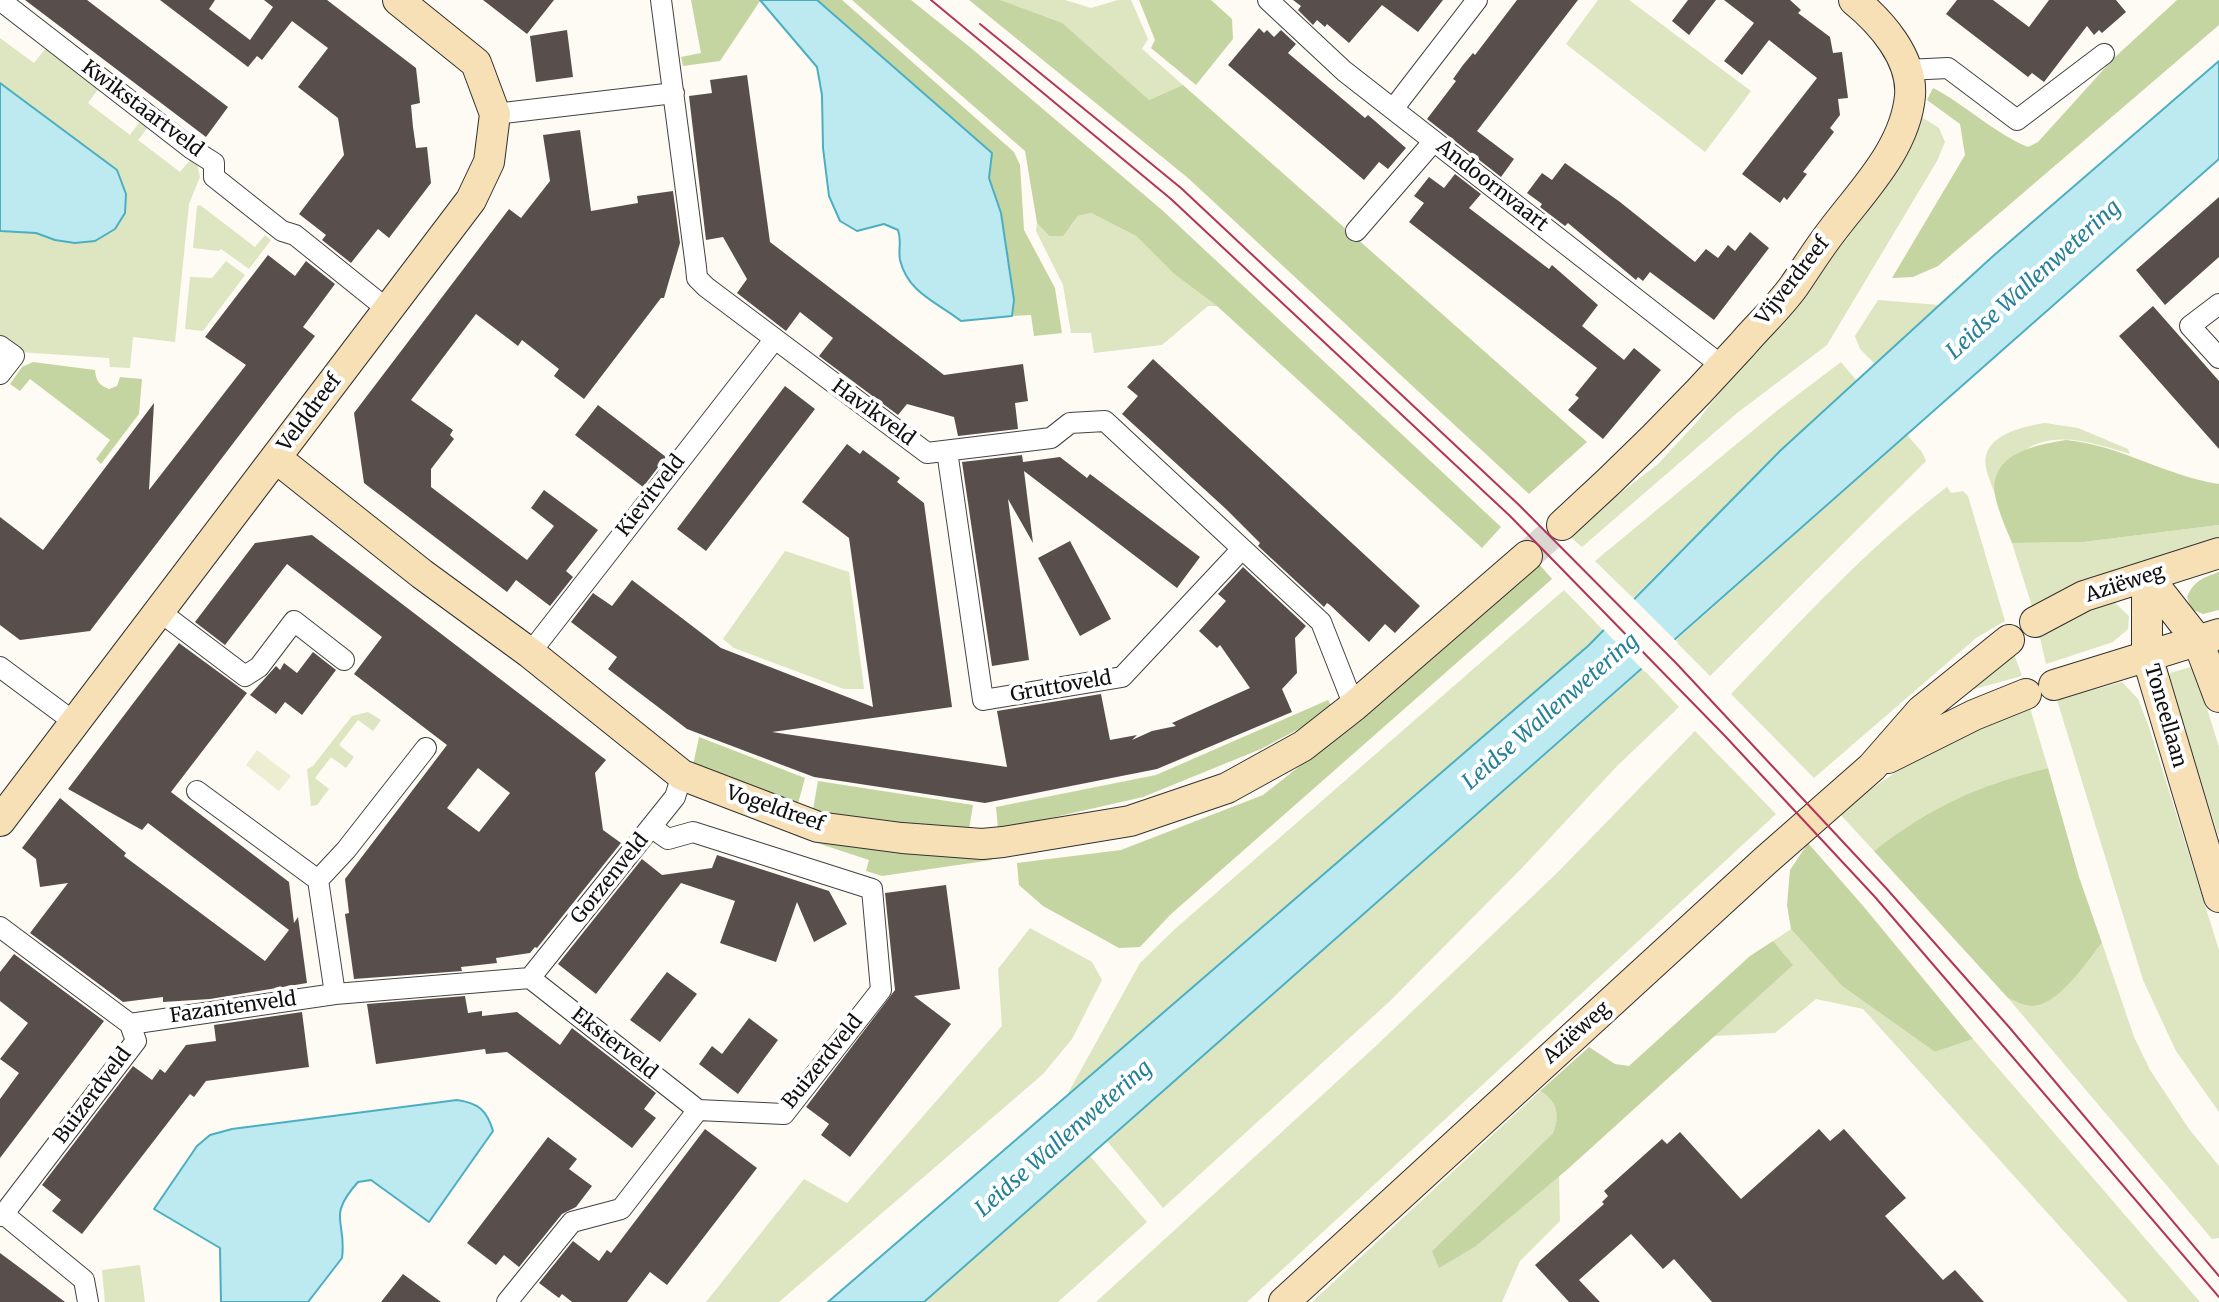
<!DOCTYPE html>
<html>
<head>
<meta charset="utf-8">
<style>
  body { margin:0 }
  canvas { display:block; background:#fefaf4 }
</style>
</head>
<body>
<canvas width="2219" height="1302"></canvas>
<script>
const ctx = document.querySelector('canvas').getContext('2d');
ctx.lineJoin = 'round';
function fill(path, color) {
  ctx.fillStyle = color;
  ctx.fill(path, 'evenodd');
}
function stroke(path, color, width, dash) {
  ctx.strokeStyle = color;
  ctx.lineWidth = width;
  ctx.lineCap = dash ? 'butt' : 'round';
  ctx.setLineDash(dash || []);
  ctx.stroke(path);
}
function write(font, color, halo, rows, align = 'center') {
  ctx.font = font + ' Merriweather,serif';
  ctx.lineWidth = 8;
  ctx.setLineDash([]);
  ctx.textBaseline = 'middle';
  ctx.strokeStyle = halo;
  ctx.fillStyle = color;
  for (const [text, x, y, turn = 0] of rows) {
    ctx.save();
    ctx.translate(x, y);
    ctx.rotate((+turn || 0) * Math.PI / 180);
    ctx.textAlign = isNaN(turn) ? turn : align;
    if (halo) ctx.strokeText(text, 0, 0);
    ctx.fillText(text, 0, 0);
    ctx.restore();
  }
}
fill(new Path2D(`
  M1000,0h65l26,8 27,-8h13l17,39 -6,10 41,36 -34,15z
  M1598,0h31l122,91 -46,61 -139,-108z
  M0,38l34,25 12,-15 53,40 -11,15 42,32 11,-15 8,6 -11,14 42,32 12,-14 5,6 3,13 -11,27 -14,138 -42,-5 -3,31 -20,-1 -1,-9 -90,-6 -19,-15v-106l36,2 19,7 65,-59 -4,-11 -116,-87z
  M1920,116l19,12 6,14 -8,19 -110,184 -90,68 -155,134 -15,-13 91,-70 38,-41 199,-257z
  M200,205l55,42 10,-12 6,5 -22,29 -28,-20 -2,2 -26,-3 4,-42z
  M1091,213l45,23 38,38 43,32h-9l-46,39 -68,8 -3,-20h-20l-8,-48 -27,-54 1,-8 12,13 22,-10 7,-10z
  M226,261l19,14 -42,56 -18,-2 5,-52 22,1z
  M1878,300l62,5 -65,59 -15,-15 -5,-13z
  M1841,362l16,19 -76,69 -148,148 -38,-37 184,-152z
  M2045,423l33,5 50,21 2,5c-30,-9 -65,-22 -96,-9 -13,6 -26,20 -37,28l-2,21c-4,-12 -12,-26 -9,-38 5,-23 40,-30 59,-33z
  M1907,435l15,17 4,9 -216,215 -35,-35z
  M1947,487l4,6 12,-2 5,5 37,125 -29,17 -162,140 -83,-84c69,-72 136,-146 216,-207z
  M2219,525v13l-36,12 -148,66 -23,-73 72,-1z
  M785,551l64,21 15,117h-20l-110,-41 -11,-9z
  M1564,590l39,40 -15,16 -521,449 73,-132 36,-35z
  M2113,601l16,15 -1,13 -15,13 -67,22 -8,-35z
  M2012,648l10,28 -66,18z
  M2191,667l4,3 24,77v91l-51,-161 2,-4z
  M1643,669l36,38 -62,59 -95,102 -132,133 -227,207 -56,-67z
  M2122,682l16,17 11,28 70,223v162l-43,-61 -33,-71 -86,-280z
  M2030,708l18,60c-70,17 -118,39 -174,83l-35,-38c38,-29 77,-57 121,-77 23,-11 47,-19 70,-28z
  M368,712l13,8 -8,11 -15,-11 -19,25 15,12 -8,11 -15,-11 -16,21 14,11 -12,16 -6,1 -4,-37 6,-3 39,-50z
  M1695,731l81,83 -529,488h-151l282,-258 181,-173z
  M1030,928l62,34 10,18 -30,59 -29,35 -264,228h-73l98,-123 43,24 155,-177 -4,-57z
  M1791,929l51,57 93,66 38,-13 227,263h-72l-265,-293 -47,-10 -41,34 -61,3 78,-71 -19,-24z
  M2102,943l32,94 16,33 39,59 30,37v72l-7,1 -204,-241 22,8 61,-50z
  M1540,1091c19,10 20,25 13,42l-121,118 44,-5 83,-71 1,46 -40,40 -18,41h-190z
  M1090,1156l57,66 -89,80h-134z
  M140,1265l5,37h-40l-3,-32z`), '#dde6c0');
fill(new Path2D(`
  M691,0h69v1l-40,60 -37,5 -2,-9 20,-4z
  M817,0h25l7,6 165,146 6,13 4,65 31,58 7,45 -28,3 -3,-21 -19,1 2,-16 -13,-87 -12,-35 3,-25z
  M852,0h59l60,48 191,162 339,317 -19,21 -265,-242 -43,-32 -38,-38 -45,-23 -13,3 -15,20h-14l-12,-13 -12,-72z
  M969,0h31l62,23 87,77 34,-15 404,357 -58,52 -341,-316z
  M1139,0h72l21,19 1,20 -37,46 -45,-37 4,-8z
  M2177,0h42v25l-281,241 -25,11 -21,1 73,-123 -5,-31 -33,-24 6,-12c33,17 61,45 95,59l10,-5 76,-84z
  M33,362l62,8c1,11 4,15 14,19l8,-3 3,-9 22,2 -3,35 -38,50 -5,-5 14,-19 -80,-61 -10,12 -10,-7 12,-17z
  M2066,440c54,5 100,36 153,44v41l-135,17 -72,1c-6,-15 -14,-32 -17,-48 -6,-42 41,-50 71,-55z
  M1539,564l13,15 -382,336 -30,32 -21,1 -76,-42 -24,-21 -2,-22 104,-13 142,-55 71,-56z
  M2219,572v38l-16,4 -12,-5 -4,-12c7,-16 15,-19 32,-25z
  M1328,700l6,10 -73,39 -118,48 -145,33 -2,-23 160,-32z
  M699,737l106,41 -9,33 -104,-41z
  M2048,768l31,109 23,66c-16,19 -43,62 -70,63 -7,0 -17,-5 -24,-8l-134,-147c56,-44 104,-66 174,-83z
  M818,781l155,24 -5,31 -156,-21z
  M798,828l193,28 1,4 -110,16 -16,-5 3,-11 -73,-24z
  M1808,843l56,64 109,132 -38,13 -93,-66 -51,-57 -4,-24 3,-35z
  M1773,941l20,24 -224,203 -93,78 -37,22 -7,-17 121,-118c7,-17 5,-32 -13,-42l49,-44 26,17 14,2 121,-110z`), '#c5d5a1');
fill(new Path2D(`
  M257,750l34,26 -12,15 -33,-26z`), '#ebeed1');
const water = new Path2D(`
  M760,0h57l175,153 -3,25 12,35 13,87 -2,16 -51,5c-24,-19 -53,-28 -61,-61 -2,-11 2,-19 -2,-30l-14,-6 -27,7 -17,-10 -11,-25 -6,-48 -1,-53 -5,-28z
  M2219,61v98l-1295,1143h-96l760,-656 193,-196 211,-193z
  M0,83l117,87 9,24 -1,19 -10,16 -20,12 -20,2 -20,-3 -19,-7 -36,-2z
  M457,1100c21,3 30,10 36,31l-64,91 -58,-42 -13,2c-32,36 -11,38 -16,76l-34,44h-87l-1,-54 -66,-39 43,-63 13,-11 22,-6z`);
fill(water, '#bdeaf1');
stroke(water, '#4bafc1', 2);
fill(new Path2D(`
  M1631,596l47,47 -33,29 -44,-45z`), '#fefaf4');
fill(new Path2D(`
  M25,0h62l141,107 -22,30z
  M160,0h55l-6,9 41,31 23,-33 -9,-7h63l89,68 4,35 -9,2 2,22 3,21 11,-1 4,36 -42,55 -11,-9 -27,34 -29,-23 4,-5 -27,-21 45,-59 -6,-37 -40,-31 30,-39 -36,-27 -30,39 -5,-4 -9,11z
  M483,0h71l-27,34z
  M1293,0h150l-25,32 -36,-27 -33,38 -22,-19 -2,3 -8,-7 -4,5 -15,-15 3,-4z
  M1517,0h61l-101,131 37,28 -13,18 -74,-58 29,-38 -3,-2 10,-14 10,-12 2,2z
  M1688,0h28l-27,35 -17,-14z
  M1724,0h66l11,10 -3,3 32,24 3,16 9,-1 6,46 -10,1 2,16 -10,13 4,4 -31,40 4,2 -20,26 -3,-3 -4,6 -38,-29 75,-96 -48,-38 -27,35 -18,-14 30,-38z
  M1957,0h36l36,27 20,-27h67l10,12 -24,21 -3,-3 -5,5 -7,-9 -43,56 -12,-9 -4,4 -82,-63z
  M1259,28l5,5 3,-3 7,7 7,-7 15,14 -8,9 77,65 3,-3 38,33 -18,21 -9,-7 -15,18 -136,-115z
  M567,30l6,47 -37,5 -6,-46z
  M747,75l23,167 174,133 79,-11 5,37 -13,2 3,26 -60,7 -4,-19 -47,-13 -9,11 -79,-59 14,-18 -33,-26 -14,19 -49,-38 10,-14 -24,-42 -17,3 -17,-144 23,-3 -2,-13z
  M580,130l11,81 47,-8 -1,-7 36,-5 7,52 -16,55h-3l-77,101 -30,-23 5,-7 -37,-29 -4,6 -42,-32 -65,86 42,30 -3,5 4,4 -23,30v18l96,73 27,-34 -23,-18 13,-18 54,40 -32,41 7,6 -23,29 -34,-26 -9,12 -143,-109 -10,-70 155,-204 12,9 29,-37 -7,-46z
  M1565,163l55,39 75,60 11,-13 12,9 10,-13 7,6 15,-19 19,16 -55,72 -64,-48 -7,9 -5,-4 -2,3 -68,-57 -3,3 -25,-19 2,-3 -15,-11 15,-20 10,7z
  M1455,174l26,20 -12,14 80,61 3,-4 46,40 -16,21 42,34 10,-12 27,22 -58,69 -35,-29 11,-12 -4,-3 22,-27 -188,-146 15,-19 -10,-7 15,-19 15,11z
  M2219,197v60l-54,48 -29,-35z
  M268,255l27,21 11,-15 29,23 -32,43 12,9 -225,295 -70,9 -20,-15v-108l43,33 111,-147 -5,87 97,-125 -41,-28z
  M2153,306l66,75v68l-100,-113z
  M1153,359l267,247 -25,27 -10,-9 -16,18 -39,-37 -3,-2 -3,4 -66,-61 2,-3 -34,-34 -104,-95 16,-18 -11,-9z
  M785,386l30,23 -109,142 -29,-22z
  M598,405l68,52 -23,30 -68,-52z
  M847,444l13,10 3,-4 37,28 -3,4 27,21 28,204 -180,25 235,35 -10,-56 104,-17 9,46 27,-5 -5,5 20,-9 24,-5 -4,-3 78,-35 -30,-43 -3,3 -18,-17 27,-30 -8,-7 25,-27 63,59 -11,12 2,35 -15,16 10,23 -135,57 -172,34 -171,-26 -127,-48 -79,-60 9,-12 -46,-35 22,-29 19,13 20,-26 89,68 152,59 -24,-169 -47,-36z
  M1022,455l1,7 37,-5 27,21 3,-4 110,83 -23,31 -153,-117 9,72 -25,-44 21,161 -37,6 -30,-204z
  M312,535l294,225 -11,13 8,57 18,13 -84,105 -2,-1 -5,6 -34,5 1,5 -36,4 1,4 -108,8 -9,-65 4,-1 -4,-34 102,-134 -93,-71 28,-37 -95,-73 -62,81 -30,-23 60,-79zM478,768l32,25 -31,39 -32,-24z
  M1070,541l41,78 -31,17 -42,-78z
  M179,643l68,50 -76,99 118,90 5,41 4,-6 9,66 -97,16 -47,3v-5l-40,5 -93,-69 38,-50 -28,4 -4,-28 -14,-11 38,-50 66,55 -2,3 141,105 24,-31 -141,-107 -6,7 -74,-41z
  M313,652l23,18 -34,45 -17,-13 -9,12 -26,-19 26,-29 4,4 4,-7 13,10z
  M717,855l112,36 18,33 -33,18 -17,-40 -21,60 -56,-19 15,-42 -54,-18 -85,111 -38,-30 84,-105 20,16 50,-7z
  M946,885l14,104 -46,7 37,28 -101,133 -29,-22 8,-11 -23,-17 89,-117 -10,-97z
  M14,954l90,67 -104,137v-59l19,-26 -19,-14 28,-36 -28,-22v-29z
  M667,972l30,22 -37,48 -30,-22z
  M465,996l3,17 14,-2v5l35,-4 43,33 12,-17 84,65 -12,16 12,9 -24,30 -125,-96 -21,2 -1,-5 -109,15 -9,-60z
  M302,1012l7,55 -103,14 -12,16 -4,-3 -108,140 -30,-23 9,-11 -19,-15 91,-119 19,14 8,-11 5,4 21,-28 30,-4 -2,-16z
  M749,1018l29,22 -40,54 -39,-30 13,-18 10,8z
  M705,1129l52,39 -90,117 -17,-13 -23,30h-55l-10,-8 -3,4 -20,-15 34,-42 26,20 8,-11 4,3z
  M1819,1129l11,12 14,-12 62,69 -21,18 58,64 12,-10 29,32h-272l-38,-43 -11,10 -32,-35 -52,46 21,22h-31l-34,-37 69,-61 -2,-2 6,-6 -4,-5 58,-52 5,5 13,-12 61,67z
  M548,1137l29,22 -8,10 23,17 -16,21 -14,7 -43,53 -15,-12 -8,10 -29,-22z
  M0,1253l31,23 34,26h-65z
  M403,1274l38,28h-60z`), '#584f4d');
stroke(new Path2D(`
  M1527,556l35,-31`), '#dad7d2', 30, [30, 15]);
const street = new Path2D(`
  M0,0l192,149 22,14v14l68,54 13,4 92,74
  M661,0l35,267 1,11 9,9 221,166 124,-15 19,-15 35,-2 216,201 33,84
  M1268,0l76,71 378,295
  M1906,70l42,-2 69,52 87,-66
  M1393,109l84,-109
  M495,114l179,-21
  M1356,231l78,-90
  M2219,304l-29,22 29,32
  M0,346l14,10 -14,18
  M947,451l36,249 139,-23 119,-127
  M159,611l86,65 14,-9 35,-46 50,39
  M530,653l244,-313
  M0,667l74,55
  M197,791l121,89
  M0,927l130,97 6,17 -127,166 -3,9h-6
  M530,978l145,-181 7,-22
  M530,978l168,132
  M335,994l-17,-114 28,-30 80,-102
  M130,1024l205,-30 195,-16
  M6,1216l78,64 4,22
  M507,1302l65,-80 49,-13 77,-99 86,4 97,-124 -9,-101 -179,-57 -25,7 -17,-12`);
const secondary = new Path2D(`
  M276,458l146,116 108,79 152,122 136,52 84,11 80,6 21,-2 127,-21 97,-33 76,-42 51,-40 173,-150
  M1562,525c63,-57 123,-117 180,-180 17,-20 37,-38 52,-59 13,-19 24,-37 38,-55 30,-40 73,-82 78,-135 3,-38 -29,-74 -56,-96
  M2147,576v80l72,241
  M2147,576l51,65 21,56
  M2035,622l49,-26 135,-43
  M2054,685l165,-51
  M1888,758l86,-43 52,-21
  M0,821l471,-621 18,-38 6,-48 -19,-51 -78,-63
  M1284,1302l481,-441 107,-94 49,-56 88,-71`);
stroke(street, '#434343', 22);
stroke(secondary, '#323232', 32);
stroke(street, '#fff', 20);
stroke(secondary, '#f7e0b6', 30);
stroke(new Path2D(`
  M931,0l240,199 339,317 215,220 150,161 344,400
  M980,24l201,164 338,317 157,158 210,225 123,139 210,249`), '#b3355a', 2);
write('20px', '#101010', '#fff', [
  ["Kwikstaartveld",142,109,37],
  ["Andoornvaart",1492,186,38],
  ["Vijverdreef",1793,281,-52],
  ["Velddreef",310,413,-53],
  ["Havikveld",873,413,36],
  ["Kievitveld",651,496,-52],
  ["Aziëweg",2125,584,-18],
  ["Gruttoveld",1061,687,-10],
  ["Toneellaan",2165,716,74],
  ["Vogeldreef",775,809,19],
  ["Gorzenveld",610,879,-51],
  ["Fazantenveld",233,1008,-8],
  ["Aziëweg",1577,1033,-42],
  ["Eksterveld",614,1044,38],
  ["Buizerdveld",823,1062,-51],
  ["Buizerdveld",93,1096,-53]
]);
write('italic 22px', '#248197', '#fff', [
  ["Leidse Wallenwetering",2034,280,-42],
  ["Leidse Wallenwetering",1551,712,-41],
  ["Leidse Wallenwetering",1064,1139,-41]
]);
</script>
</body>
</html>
